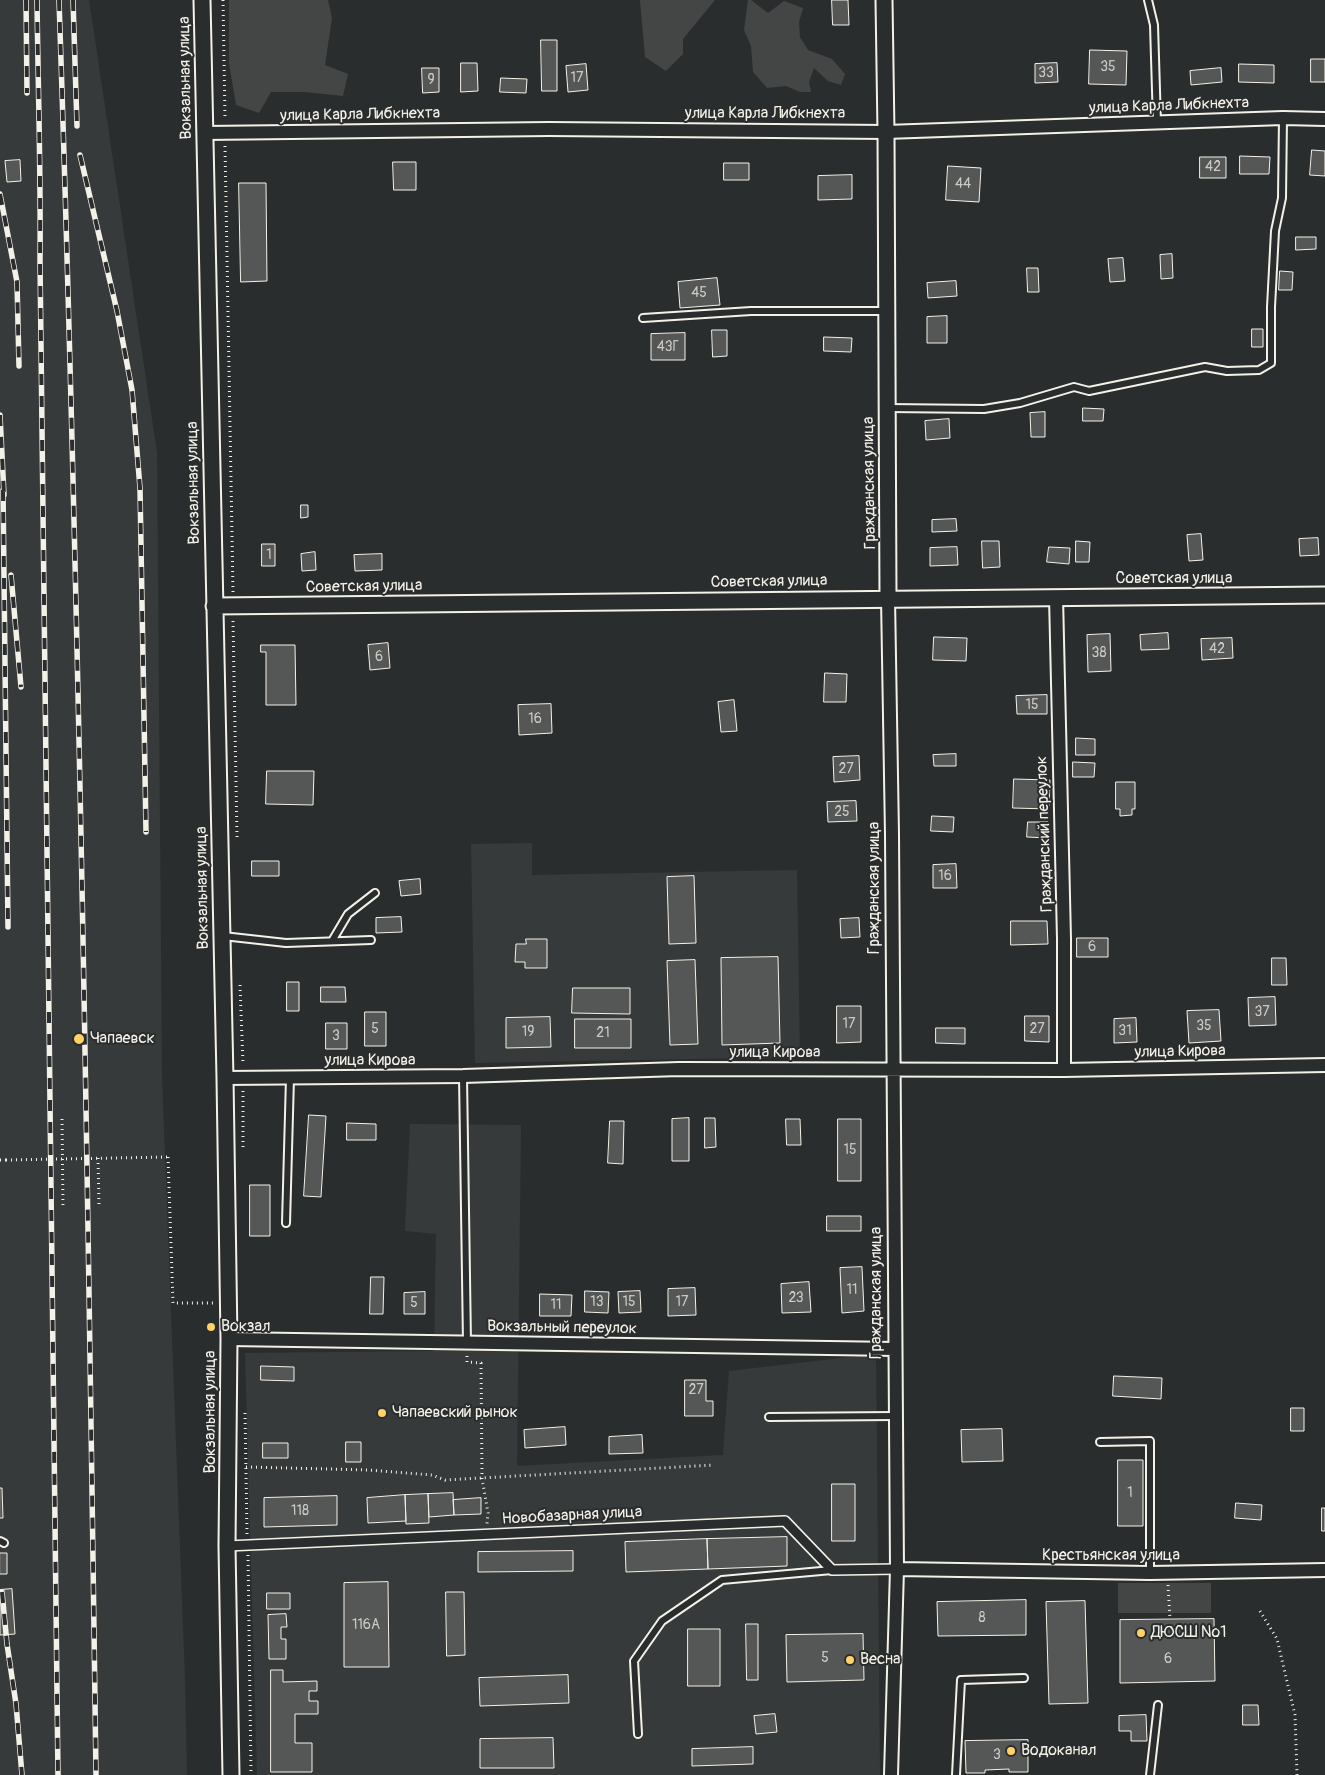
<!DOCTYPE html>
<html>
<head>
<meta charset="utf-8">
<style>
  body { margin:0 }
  canvas { display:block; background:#2a2d2e }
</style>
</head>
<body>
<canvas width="1325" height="1775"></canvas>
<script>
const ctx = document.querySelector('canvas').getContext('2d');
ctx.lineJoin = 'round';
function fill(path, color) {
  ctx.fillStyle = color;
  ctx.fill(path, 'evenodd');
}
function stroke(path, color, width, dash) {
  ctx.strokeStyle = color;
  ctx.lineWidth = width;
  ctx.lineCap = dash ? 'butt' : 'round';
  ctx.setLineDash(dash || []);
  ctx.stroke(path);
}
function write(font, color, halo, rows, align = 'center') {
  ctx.font = font + ' Pangolin,sans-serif';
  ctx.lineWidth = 4;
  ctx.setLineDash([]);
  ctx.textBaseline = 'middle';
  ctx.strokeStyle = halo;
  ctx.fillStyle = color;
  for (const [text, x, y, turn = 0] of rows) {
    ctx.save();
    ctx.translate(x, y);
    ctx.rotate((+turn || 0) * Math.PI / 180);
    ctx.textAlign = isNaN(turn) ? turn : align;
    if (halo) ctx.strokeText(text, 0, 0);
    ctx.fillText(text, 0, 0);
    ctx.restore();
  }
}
fill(new Path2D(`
  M0,0h89l68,453 5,623 23,605 2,94h-187z
  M532,843v32l265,-5 3,187 -325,6 -4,-219z
  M410,1124l111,1 -4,341 206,-11 6,-84 147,-17 4,421h-623l-12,-422 189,-2 2,-117 -31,-3z`), '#373a3a');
fill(new Path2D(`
  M229,0h99l4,18 -7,47 23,9 -5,22 -38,-4h-34l-12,21 -23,-8 -7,-42z
  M640,0h75l-32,39v15l-17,17 -21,-14z
  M748,0h3l17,13 16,-12 19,7 -4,14 1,15 8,13 24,9 13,15 -4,11 -13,-4 -14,-13 -5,14 2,10h-11l-14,-6 -19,2 -14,-16 -2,-26 -7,-16z
  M1118,1583h93v30h-93z`), '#444645');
const building = new Path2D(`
  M832,0h16l1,25h-16z
  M541,40h16v51h-15z
  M1090,50l37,1 -1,34 -37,-1z
  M1311,59h14v23h-14z
  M461,63h16l1,28 -17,1z
  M1057,63l1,19 -23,1v-19z
  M586,64l2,26 -20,2 -2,-26z
  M1239,64l35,1v18l-35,-1z
  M422,68h17v24l-16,1z
  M1221,68l1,14 -31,3 -1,-14z
  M501,78l26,1 -1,14 -26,-1z
  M1312,150l13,1v25l-15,-1z
  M1240,156l30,1 -1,17h-29z
  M1200,157h26v21h-26z
  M20,160l1,21 -14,1 -2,-21z
  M393,162h23v28h-22z
  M724,163h25v17h-25z
  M948,166l33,2 -2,34 -33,-2z
  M852,175v24l-34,1v-24z
  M239,183h27l1,98 -26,1z
  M1296,237h20v12l-20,1z
  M1172,254l1,24 -12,1 -1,-24z
  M1123,258l2,23 -15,1 -2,-23z
  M1027,268h11l1,24h-11z
  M1280,271l13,1 -1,18h-13z
  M717,278l3,27 -40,3 -2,-26z
  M956,281l1,15 -29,2 -1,-15z
  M947,316v27h-20v-26z
  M1252,329h11v18h-11z
  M712,330h15v26l-14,1z
  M685,333v27h-34v-26z
  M824,337l28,1 -1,14 -27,-1z
  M1083,408l21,1 -1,12h-20z
  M1045,412v25h-14l-1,-24z
  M949,419l1,19 -24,2 -1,-19z
  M301,505h7v12l-7,1z
  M956,519l1,12 -25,1v-12z
  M1201,534l2,26 -14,1 -2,-26z
  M1318,538l1,17 -19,1 -1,-17z
  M982,541h17l1,26 -17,1z
  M1076,541l14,1 -1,20h-13z
  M262,544h13v22h-13z
  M957,547l1,18 -28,1v-18z
  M1049,547l21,1 -1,16 -22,-2z
  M315,552l1,18 -14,1 -1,-17z
  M382,554v16l-27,1 -1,-16z
  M1168,633l1,16 -28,1 -1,-15z
  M1110,634l1,37 -23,1 -1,-37z
  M934,637l33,1 -1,23 -33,-1z
  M1232,638l1,20 -31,2 -1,-21z
  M388,643l2,25 -20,2 -2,-25z
  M261,645h34l1,60h-30v-53h-5z
  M825,673l22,1 -1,28h-22z
  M1047,695v19h-30l-1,-18z
  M734,700l3,31 -16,1 -3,-30z
  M551,704l1,29 -33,2 -1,-30z
  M1076,738l19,1v16h-19z
  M956,754v12h-22l-1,-11z
  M859,756l1,24 -26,2 -1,-25z
  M1073,762l22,1 -1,14h-21z
  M267,771h47l-1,34 -47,-1z
  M1014,779l36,1 -1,29 -36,-1z
  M1116,782h19v27h-3v6l-12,1v-7h-4z
  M856,801l1,20 -29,1 -1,-20z
  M932,816l22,1 -1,15 -22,-1z
  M1028,822h20l-1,16 -20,-1z
  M252,861h27v15h-27z
  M956,864l1,24h-24v-23z
  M694,876l2,67 -27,1 -2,-67z
  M420,879l1,15 -20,2 -2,-15z
  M401,917l1,15 -26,1v-15z
  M859,918l1,19 -19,1 -1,-19z
  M1011,921h36l1,23 -37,1z
  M1077,938h31v19h-31z
  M526,939h21v29h-22v-6h-10l1,-18h10z
  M778,957l2,86 -58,2 -1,-87z
  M1272,958h14l1,27h-15z
  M695,960l3,84 -28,1 -3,-84z
  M287,982h12v29h-12z
  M321,987h24l1,15h-25z
  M573,988h57v26l-58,-1z
  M1275,997l1,28 -27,1 -1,-28z
  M837,1006h24v36l-24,1z
  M1219,1010l2,31 -32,2 -2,-32z
  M365,1012h21v34h-21z
  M1025,1016h24v26l-24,-1z
  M550,1017l1,30 -45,1v-30z
  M1136,1018l1,24 -23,1v-24z
  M575,1019h56v29h-56z
  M326,1023h21v26h-21z
  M936,1028h29v16l-29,-1z
  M309,1115l17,1 -5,81 -17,-1z
  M689,1118v43h-17v-42z
  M705,1118h10l1,29 -11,1z
  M786,1119h14l1,26h-14z
  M838,1119h23v62h-23z
  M610,1121h14l-1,43 -15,-1z
  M347,1123l29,1v16h-29z
  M250,1185h20v51h-20z
  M827,1216h34v15h-34z
  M862,1267l2,44 -22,2 -2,-45z
  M371,1277h13l-1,37h-13z
  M809,1282l2,30 -29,1 -1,-29z
  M695,1288l1,27 -28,1v-27z
  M585,1291l24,1 -1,21 -23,-1z
  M640,1291l1,21 -22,1 -1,-21z
  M425,1292v22h-21v-21z
  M540,1294l32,1 -1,21h-31z
  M261,1366l33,1v14l-33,-1z
  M1114,1376l48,2 -1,21 -48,-3z
  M685,1380h21v21h7v15h-28z
  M1291,1408h13v23h-13z
  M565,1427l1,18 -41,3 -1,-18z
  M1002,1429l1,32 -41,1 -1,-32z
  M642,1435l1,18 -34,1v-17z
  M346,1442h15v20h-15z
  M263,1443h25v15h-25z
  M1118,1460h25v66h-25z
  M832,1484h23v57h-23z
  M0,1488h2l1,30h-3z
  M453,1493l1,22 -25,2 -1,-23z
  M428,1494l1,29 -23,1 -1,-29z
  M405,1495l1,26 -38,2 -1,-25z
  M337,1496v29l-73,2v-29z
  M481,1498v16l-27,1 -1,-15z
  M1236,1503l26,2 -1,15 -26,-2z
  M1322,1508h3v23h-3z
  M787,1537v29l-79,3 -1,-30z
  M707,1539l1,30 -82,3 -1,-30z
  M573,1551v20l-95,1v-20z
  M0,1553h7v21h-7z
  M388,1582l1,85h-45v-84z
  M12,1589l3,45 -15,1v-45z
  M446,1592h18l1,63 -18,1z
  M267,1593h23v16h-23z
  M1026,1600v35l-88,1 -1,-34z
  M1085,1601l3,102 -39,1 -3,-102z
  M286,1614l1,13h-6v12h5v20h-17l-1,-44z
  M1214,1619l1,62 -95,2v-63z
  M746,1624h12v56h-11z
  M688,1629h32v57h-32z
  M863,1634l1,46 -77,2 -1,-47z
  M271,1670h12v12l34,-1v10h-8v10h9v13h-23v29h17v29h-41z
  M568,1675l1,28 -89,3 -1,-28z
  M1243,1705h15l1,20h-16z
  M775,1714l2,18 -21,2 -2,-18z
  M1146,1715l1,26h-16v-10h-12v-15z
  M553,1738l1,30h-74v-29z
  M1028,1740v32h-19v-3l-24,1v3h-19l-1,-32z
  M753,1747v17l-61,2v-17z`);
fill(building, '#555756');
stroke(building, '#f4f1e8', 1);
const service = new Path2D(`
  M1148,0l6,25 3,98
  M643,318l108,-7h135
  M887,408l97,1 36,-6 54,-16 15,4 116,-24 22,4 32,-1 12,-7v-56l4,-76 7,-33 1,-80
  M223,936l63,7 85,-3
  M332,941l16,-27 27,-21
  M463,1076l4,267
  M286,1223l4,-145
  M769,1417l126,-1
  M1100,1442l50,-1v132
  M0,1541l4,2
  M638,1734l-4,-73 28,-40 60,-41 110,-10
  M956,1775l5,-95 63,-2
  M1150,1775l8,-70`);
const pedestrian = new Path2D(`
  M227,1546l558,-25 47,49 65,-1`);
const minor = new Path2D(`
  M205,133l344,-4 337,3 397,-14 42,1
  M1056,597l8,342v131
  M888,598l4,237 5,734 -6,206
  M225,1078l238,-2 216,-7 385,1 261,-5
  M229,1339l666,10
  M897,1569l253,4 175,-3`);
const tertiary = new Path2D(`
  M202,0l23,1078 4,261 -2,207 4,229
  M884,0l2,132 2,466
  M214,606l1111,-11`);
stroke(service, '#f4f1e8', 10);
stroke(pedestrian, '#f4f1e8', 12);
stroke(minor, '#f4f1e8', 16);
stroke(tertiary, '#f4f1e8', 19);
stroke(new Path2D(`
  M223,0l2,119
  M225,146l8,446
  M233,621l4,216
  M240,985l3,79
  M62,1119l1,89
  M243,1147v-57
  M168,1157l5,146h41
  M98,1158l1,47
  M0,1160h6
  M467,1356v6l14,1 1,115 6,35 -1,11
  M245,1413l2,121
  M246,1467l122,3 64,5 13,5 269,-15
  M248,1555l3,220
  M1168,1585l2,34
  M1260,1611l17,28 18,76 2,60`), '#f4f1e8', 3, [1, 4]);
stroke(service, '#2a2d2e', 6);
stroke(pedestrian, '#2a2d2e', 9);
stroke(minor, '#2a2d2e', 12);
stroke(tertiary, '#2a2d2e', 15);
const rail = new Path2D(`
  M26,0l1,93
  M37,0c1,87 4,174 3,261l18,1514
  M59,0c20,591 29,1183 37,1775
  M73,0l4,126
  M80,155l37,156 15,79 8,98 6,344
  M0,194l17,88 2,84
  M0,415l4,80
  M3,490l5,437
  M11,575l10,112
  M2,1592l5,52 9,60 6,71`);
stroke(rail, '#f4f1e8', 5.5);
stroke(rail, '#2a2d2e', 4, [11]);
stroke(new Path2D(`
  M6,1160l162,-3`), '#f4f1e8', 3, [1, 4]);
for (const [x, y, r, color] of [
  [79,1039,6,"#ffd166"],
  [211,1327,5,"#ffd166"],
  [382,1413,5,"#ffd166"],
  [1141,1633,5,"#ffd166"],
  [850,1660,5,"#ffd166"],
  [1011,1751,5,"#ffd166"]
]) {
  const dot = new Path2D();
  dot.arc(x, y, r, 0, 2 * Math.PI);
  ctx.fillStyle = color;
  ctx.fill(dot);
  stroke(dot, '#2a2d2e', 2);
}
write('14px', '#cccac4', null, [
  ["35",1108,67],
  ["33",1046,73],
  ["17",577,78],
  ["9",431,80],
  ["42",1213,167],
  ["44",963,184],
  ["45",699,293],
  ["43Г",668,347],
  ["1",269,555],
  ["42",1217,649],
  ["38",1099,653],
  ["6",379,657],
  ["15",1032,705],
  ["16",535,719],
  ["27",846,769],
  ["25",842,812],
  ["16",945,876],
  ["6",1092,947],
  ["37",1262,1012],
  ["17",849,1024],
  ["35",1204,1026],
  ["5",375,1029],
  ["27",1037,1029],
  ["31",1125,1031],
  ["19",528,1032],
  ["21",603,1033],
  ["3",336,1036],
  ["15",850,1150],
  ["11",852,1290],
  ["23",796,1298],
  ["13",597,1302],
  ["15",629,1302],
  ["17",682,1302],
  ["5",414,1303],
  ["11",556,1305],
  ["27",696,1390],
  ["1",1130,1493],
  ["118",300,1511],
  ["8",982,1618],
  ["116А",366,1625],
  ["5",825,1658],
  ["6",1168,1659],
  ["3",997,1755]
]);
write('16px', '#f4f1e8', '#2a2d2e', [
  ["Вокзальная улица",186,78,-91],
  ["улица Карла Либкнехта",1169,106,-2],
  ["улица Карла Либкнехта",765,114],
  ["улица Карла Либкнехта",360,115,-1],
  ["Вокзальная улица",194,483,-91],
  ["Гражданская улица",870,483,-91],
  ["Советская улица",1174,579],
  ["Советская улица",769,582,-1],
  ["Советская улица",364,587,-1],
  ["Гражданский переулок",1045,834,-92],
  ["Вокзальная улица",203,888,-91],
  ["Гражданская улица",875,888,-90],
  ["улица Кирова",1180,1052,-1],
  ["улица Кирова",775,1053],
  ["улица Кирова",370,1061],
  ["Гражданская улица",877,1293,-90],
  ["Вокзальный переулок",562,1328,1],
  ["Вокзальная улица",211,1412,-90],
  ["Новобазарная улица",572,1516,-3],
  ["Крестьянская улица",1111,1556]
]);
write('16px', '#f4f1e8', '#2a2d2e', [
  ["Чапаевск",90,1039],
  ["Вокзал",221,1327],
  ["Чапаевский рынок",392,1413],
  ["ДЮСШ №1",1151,1633],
  ["Весна",860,1660],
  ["Водоканал",1021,1751]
], 'left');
</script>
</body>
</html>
